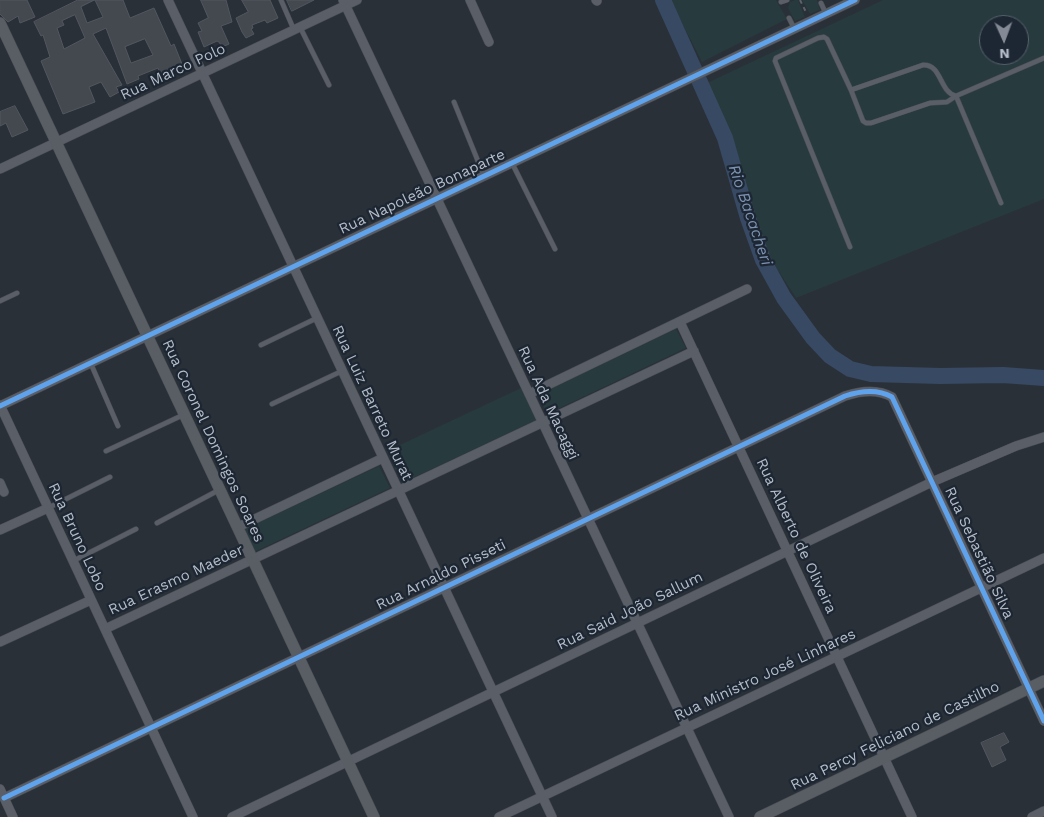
<!DOCTYPE html>
<html>
<head>
<meta charset="utf-8">
<style>
  body { margin:0 }
  #map { position:relative; width:1044px; height:817px; overflow:hidden; background:#2a3038; font-family:"Work Sans",sans-serif }
  canvas { display:block }
  .north { position:absolute; left:979px; top:15px; width:50px; height:50px; box-sizing:border-box; background:#1d2633; border:1px solid #59626f; border-radius:50%; rotate:178deg; font-size:14px; font-weight:700; line-height:20px; text-align:center; color:#b4bcc9 }
  .north::after { content:''; display:block; margin:auto; width:18px; height:22px; background:#848b96; clip-path:polygon(50% 0,100% 100%,50% 72%,0 100%) }
</style>
</head>
<body>
<div id="map">
<canvas width="1044" height="817"></canvas>
<div class="north">N</div>
</div>
<script>
const ctx = document.querySelector('canvas').getContext('2d');
ctx.lineJoin = 'round';
function fill(path, color) {
  ctx.fillStyle = color;
  ctx.fill(path, 'evenodd');
}
function stroke(path, color, width, dash) {
  ctx.strokeStyle = color;
  ctx.lineWidth = width;
  ctx.lineCap = dash ? 'butt' : 'round';
  ctx.setLineDash(dash || []);
  ctx.stroke(path);
}
function write(font, color, halo, rows, align = 'center') {
  ctx.font = font + ' "Work Sans",sans-serif';
  ctx.lineWidth = 4.5;
  ctx.setLineDash([]);
  ctx.textBaseline = 'middle';
  ctx.strokeStyle = halo;
  ctx.fillStyle = color;
  for (const [text, x, y, turn = 0] of rows) {
    ctx.save();
    ctx.translate(x, y);
    ctx.rotate((+turn || 0) * Math.PI / 180);
    ctx.textAlign = isNaN(turn) ? turn : align;
    if (halo) ctx.strokeText(text, 0, 0);
    ctx.fillText(text, 0, 0);
    ctx.restore();
  }
}
fill(new Path2D(`
  M670,0h106l11,19 -85,43z
  M795,0h3l7,17 -10,4 -7,-13 2,-6z
  M802,0h15l3,10 -10,4z
  M883,0h161v199l-248,99 -24,-37 -21,-48 -12,-52 -14,-37 -18,-41zM989,25h30v30h-30z
  M676,329l10,19 -139,66 -9,-19z
  M521,388l15,32 -134,63 -15,-32z
  M379,466l11,22 -136,64 -11,-22z`), '#273a3e');
stroke(new Path2D(`
  M663,0l62,138 23,80 15,42 21,38 29,40 17,18 20,13 21,5 69,2 63,-1 41,3`), '#384963', 16);
const building = new Path2D(`
  M0,0h27l8,17 -15,6 -2,-7 -10,6 -8,-8z
  M78,0h45l7,18 24,-10 17,38 3,-2 8,20 -22,9 -2,-5 -20,8 1,3 -12,5 -21,-56 -13,6 29,51 -6,2 3,5 -9,5 -9,-15 -12,5 6,15 -32,12 -22,-53 9,-4 -7,-22 -2,1 -7,-14zM95,0l8,17 -16,6 -6,-16zM75,15l10,23 -21,11 -7,-21 7,-3 -2,-4zM145,39l8,16 -22,8 -6,-16z
  M201,0h25l6,22 -11,4 8,18 -7,3 -3,-5 -2,-1 -13,6 -6,-15 4,-1 -4,-8 10,-5z
  M242,0h28l8,18 -11,5 -2,-3 -13,5 1,3 -2,1 3,5 -8,4 -4,-6 -6,-14 12,-6z
  M287,0h27l-22,11z
  M15,106l13,24 -16,7 -6,-14 -6,3v-14z
  M1004,733l5,9 -9,5 6,13 -14,7 -11,-24z`);
fill(building, '#444950');
stroke(building, '#52575f', 1);
const lane = new Path2D(`
  M281,0l13,30
  M781,2l6,-2
  M821,3l5,11
  M789,18l5,10
  M300,27l29,58
  M454,102l30,74
  M512,163l43,86
  M1001,203l-45,-107c-17,-4 -14,-32 -33,-31l-72,25 12,31 3,2h5l59,-20 17,-1 9,-6 88,-38
  M850,247l-75,-186 1,-3 42,-20 6,-1 3,2 24,51
  M0,301l17,-8
  M261,345l56,-27
  M91,364l27,62
  M272,404l70,-33
  M106,451l77,-36
  M48,508l62,-31
  M157,523l62,-33
  M73,561l63,-32`);
const street = new Path2D(`
  M168,0l384,817
  M343,0l386,817
  M470,0l19,42
  M596,0l1,1
  M0,169l357,-169
  M680,322l232,495
  M529,394l218,-105
  M0,405l193,412
  M0,406l855,-406
  M0,483l4,9
  M238,527l145,-69
  M0,530l48,-22
  M105,629l589,-278
  M0,642l91,-42
  M0,789l13,28
  M4,798l841,-402c15,-5 33,-7 47,1l152,324
  M232,817l700,-335 84,-36 28,-9
  M499,817l545,-259
  M1032,817l12,-6`);
const secondary = new Path2D(`
  M0,23l374,794
  M760,817l284,-136`);
stroke(lane, '#484c53', 5.5);
stroke(street, '#484c53', 10);
stroke(secondary, '#484c53', 12);
stroke(new Path2D(`
  M800,0l7,14`), '#5d636a', 2, [4, 4]);
stroke(lane, '#5a5e66', 4.5);
stroke(street, '#5a5e66', 9);
stroke(secondary, '#595d64', 11);
stroke(new Path2D(`
  M0,406l855,-406
  M4,798l841,-402c15,-5 33,-7 47,1l152,324`), '#60a3ed', 5);
write('15px', '#b4bcc9', '#1d2633', [
  ["Rua Marco Polo",173,72,-25],
  ["Rua Napoleão Bonaparte",422,192,-25],
  ["Rua Luiz Barreto Murat",372,403,65],
  ["Rua Ada Macaggi",548,403,65],
  ["Rua Coronel Domingos Soares",213,441,65],
  ["Rua Alberto de Oliveira",796,536,65],
  ["Rua Bruno Lobo",77,537,65],
  ["Rua Sebastião Silva",979,553,65],
  ["Rua Arnaldo Pisseti",441,575,-26],
  ["Rua Erasmo Maeder",176,580,-25],
  ["Rua Said João Sallum",630,611,-26],
  ["Rua Ministro José Linhares",765,675,-25],
  ["Rua Percy Feliciano de Castilho",895,736,-26]
]);
write('italic 16px', '#7c92b1', '#1d2633', [
  ["Rio Bacacheri",750,215,71]
]);
</script>
</body>
</html>
